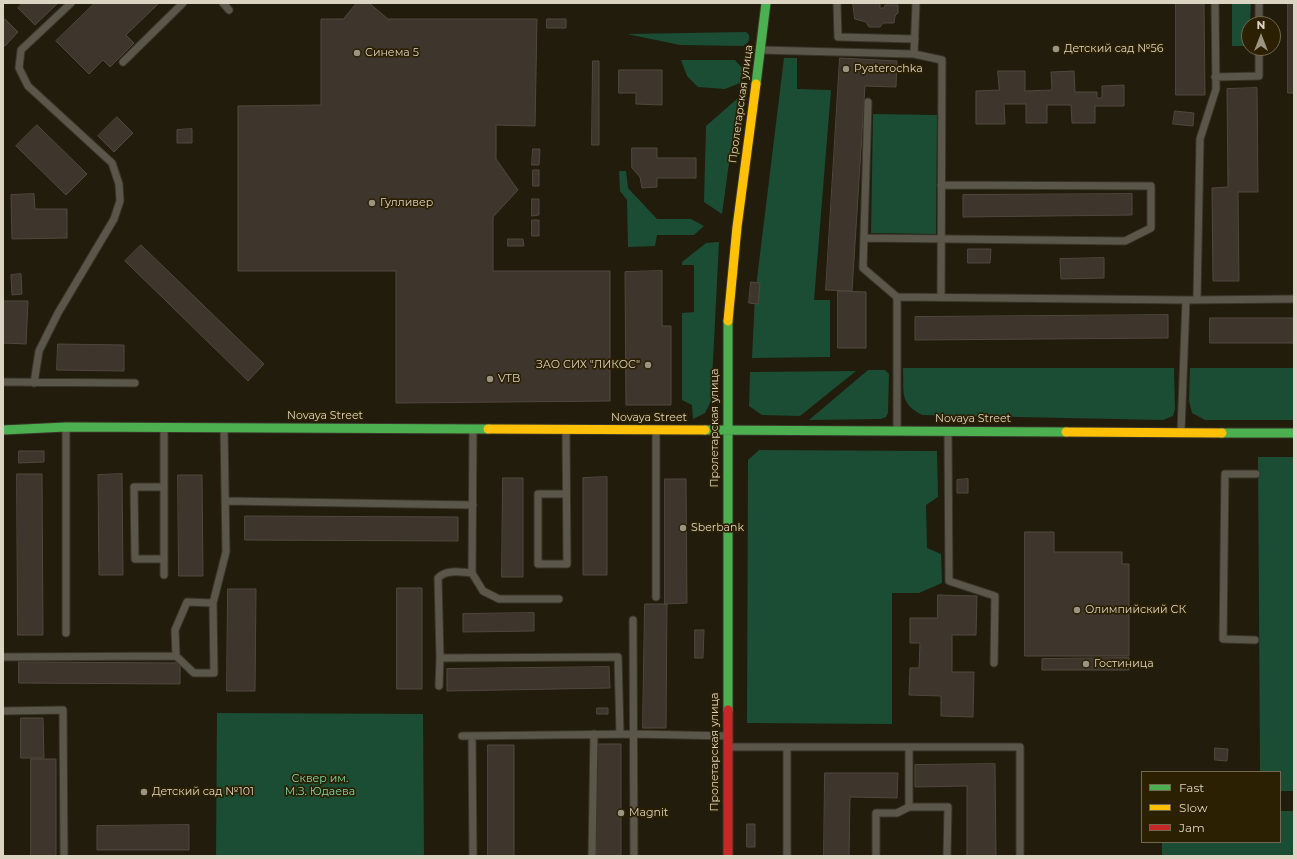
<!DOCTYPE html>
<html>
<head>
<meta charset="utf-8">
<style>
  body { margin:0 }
  #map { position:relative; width:1297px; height:859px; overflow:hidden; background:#221c0c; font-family:Montserrat,sans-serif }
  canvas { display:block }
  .frame { position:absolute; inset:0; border:4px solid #dcd4c3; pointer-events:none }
  .legend { position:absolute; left:1141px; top:771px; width:140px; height:72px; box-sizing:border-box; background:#2c2002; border:1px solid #72684f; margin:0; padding:5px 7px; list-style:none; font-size:12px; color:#dcd4c3 }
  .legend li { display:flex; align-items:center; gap:8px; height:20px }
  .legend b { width:20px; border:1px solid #72684f }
  .north { position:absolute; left:1241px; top:16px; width:40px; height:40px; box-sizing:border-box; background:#2c2002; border:1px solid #72684f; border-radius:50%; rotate:0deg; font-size:11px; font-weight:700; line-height:16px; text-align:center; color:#dcd4c3 }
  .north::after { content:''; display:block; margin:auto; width:14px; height:18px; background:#9b9483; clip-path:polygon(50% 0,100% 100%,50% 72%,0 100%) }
</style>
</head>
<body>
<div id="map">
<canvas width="1297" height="859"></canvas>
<div class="frame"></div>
<ul class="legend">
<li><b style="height:5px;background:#4caf50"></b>Fast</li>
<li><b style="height:5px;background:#ffc107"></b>Slow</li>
<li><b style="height:5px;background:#c62828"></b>Jam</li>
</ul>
<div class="north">N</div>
</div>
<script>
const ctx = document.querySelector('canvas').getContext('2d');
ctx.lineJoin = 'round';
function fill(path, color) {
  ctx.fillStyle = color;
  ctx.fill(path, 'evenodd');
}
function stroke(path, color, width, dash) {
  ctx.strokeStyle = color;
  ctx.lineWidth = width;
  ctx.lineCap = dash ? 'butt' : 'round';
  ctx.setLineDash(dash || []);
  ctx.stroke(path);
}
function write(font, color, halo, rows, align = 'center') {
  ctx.font = font + ' Montserrat,sans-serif';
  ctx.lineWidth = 3.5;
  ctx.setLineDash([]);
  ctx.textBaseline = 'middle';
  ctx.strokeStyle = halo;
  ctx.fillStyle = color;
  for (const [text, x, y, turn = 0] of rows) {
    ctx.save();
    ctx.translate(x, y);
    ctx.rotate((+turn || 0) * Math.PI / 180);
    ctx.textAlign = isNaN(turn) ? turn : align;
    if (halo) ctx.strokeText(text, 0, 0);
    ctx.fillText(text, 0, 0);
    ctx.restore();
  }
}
fill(new Path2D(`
  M1232,3h19l-2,43h-17z
  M746,32l3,3c1,6 -1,8 -6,11l-63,-1 -53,-11z
  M784,58h13v31l34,1 -17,210h16v57l-78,1 3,-63z
  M681,60h54l8,9 -3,14 -15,6 -27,-2 -11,-11z
  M738,98l-16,116 -18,-12 2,-76z
  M873,114l64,1 -1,119 -65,-1z
  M619,171h7l2,17 29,31h34l13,7 -10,9h-37l-2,11 -27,1 -1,-47 -7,-9z
  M719,242l-8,159 -6,12 -12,6 -1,-14 -10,-5v-87l12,-1v-47h-12v-3l24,-19z
  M903,368h271l1,41 -2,7 -10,4 -241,-5c-23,-12 -18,-23 -19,-47z
  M1190,368h104v52h-89l-13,-7 -3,-12z
  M868,370h17l4,4 -1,39 -2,4 -5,2 -72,1z
  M856,371l-56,45 -38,-1 -13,-9 1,-34z
  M759,450l178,1 1,46 -12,8 1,43 14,6 1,29 -23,10h-27v131l-145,-1 1,-263z
  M1258,457h36v334h-14v-19h-20z
  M217,713l206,1 1,142h-208z
  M1280,811h14v45h-132v-14h118z`), '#1b4c34');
const building = new Path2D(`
  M23,3h35l-23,22 -17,-17z
  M95,3h64l-33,32 8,8 -24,24 -7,-7 -14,14 -33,-33z
  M357,3h12l19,16h149l-2,107 -39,-1v34l22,31 -25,27v54h117v130l-214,2v-132h-158v-165l83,-1v-86h22z
  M853,3h27v5h4l1,-3h13v8l-3,3 -1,7h-11l-3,4h-11l-3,-5 -11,-3z
  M1176,3h28l1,92h-29z
  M1288,3h6v90h-6z
  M5,19l13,13 -13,14 -2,-2v-23z
  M547,19h19v9h-19z
  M840,58l57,3 -1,26 -31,-1 -13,205 -26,-1z
  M593,61h6v84h-7z
  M619,70h43v35l-26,-1v-11h-17z
  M998,71h27v20l27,-1 -1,-18 23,-1 1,21h22v6h5v-12l22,-1v21h-29v17h-23l-1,-18h-24v18h-21v-19h-22l1,20h-29v-33l23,-1z
  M1257,88l1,104h-20l1,89h-26l-1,-93 16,-1 -1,-98z
  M1175,111l19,2 -1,13 -20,-2z
  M117,117l16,16 -19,19 -16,-16z
  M37,125l50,49 -21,21 -50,-49z
  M192,129v14h-15v-13z
  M632,148h25v10h39v20h-39v9l-15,1 -2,-11 -8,-9z
  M533,149h7l-1,16h-7z
  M533,170h6v16h-6z
  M34,194l1,15h32v29l-55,1 -1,-44z
  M1132,194v21l-169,2v-22z
  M532,199h7v16l-7,1z
  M532,220h7v16h-7z
  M508,239h15l1,7h-16z
  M141,245l123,119 -16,17 -123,-120z
  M968,249h23l-1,14h-22z
  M1104,258v20l-43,1 -1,-20z
  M662,271v55h9v79h-45l-1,-133z
  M21,274l1,20 -10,1 -1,-20z
  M751,282l9,1 -2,21 -9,-1z
  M838,291l28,1v56h-28z
  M3,301h25l-2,43 -23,-1z
  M1168,315v23l-253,2v-23z
  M1210,318h84v25h-84z
  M58,344l66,1v26l-67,-1z
  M19,451h25v11l-25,1z
  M17,474h25l1,161h-25z
  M122,474l1,101h-24l-1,-100z
  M178,475h24l1,101h-24z
  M607,477v98h-24v-97z
  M503,478h20v99h-21z
  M665,479h21l1,124 -22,1z
  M968,479v14h-11v-13z
  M245,516l213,1v24l-213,-1z
  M1025,532h29v20h68v12h7v92h-104z
  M397,588h25v101h-25z
  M228,589h28l-1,102h-28z
  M938,595l39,1 -1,39h-24v37h22l-1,45 -32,-1v-20l-32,-1 1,-27h9l1,-25h-10v-25h27z
  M645,604h22l-1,124h-23z
  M534,613v18l-71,1v-18z
  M695,630h9l-1,28h-8z
  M1129,658v12h-87v-11z
  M19,662l161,1v21l-161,-1z
  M609,667l1,21 -163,3v-22z
  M597,708h11v6h-11z
  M21,718h22l1,40h-23z
  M597,744h24v112h-24z
  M488,745h26v111h-26z
  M1215,748l13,1 -1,12 -12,-1z
  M31,759h25v97h-25z
  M995,764l1,92h-29v-70l-52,1v-22z
  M825,773h73l-1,25 -47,-1 -1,59h-25z
  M747,824h8v23h-8z
  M189,825v25h-92v-24z`);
fill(building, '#3e352c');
stroke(building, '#50483e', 1);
const lane = new Path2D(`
  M223,3l6,7
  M837,3l1,34 77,2
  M1259,24v-21
  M760,50l154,4 28,6 -1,237
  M914,54l2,-51
  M123,62l60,-59
  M1215,77l44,-1v-28
  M868,102l-5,166 34,29 289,3
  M864,238l261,3 26,-13v-42l-210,-1
  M1197,299l3,-160 16,-50 -1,-86
  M3,382l132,1
  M34,383l5,-32 19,-38 56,-94 6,-18 -1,-17 -7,-21 -84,-77 -9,-18 2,-18 50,-47
  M66,427v206
  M566,429c0,45 1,90 1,135h-29v-70h28
  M473,430l-1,143c-11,-1 -26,-4 -34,5l2,80 178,-1 2,77
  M656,430v167
  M897,431v-134
  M1181,431l5,-131 108,-1
  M948,433l1,148 46,15 -1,67
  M164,487h-30l1,72h29
  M225,501l248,4
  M472,573l11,18 16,8h60
  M164,575v-147
  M213,603l-26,-1 -12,28 1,26 18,17h20l-1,-70 13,-51 -2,-124
  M633,620l1,236
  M1255,640l-32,-1 2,-165h31
  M3,657l173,-1
  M439,686l1,-28
  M3,711l60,-1 1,146
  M462,736l173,-2 92,2
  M472,736l1,120
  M729,747h291v109
  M909,747v60
  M592,856l2,-122
  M787,856v-109
  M876,856v-43h21l12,-6h39l-1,49`);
const fast = new Path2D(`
  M756,84l10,-81
  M3,430l63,-3 422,2
  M705,430l361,2
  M1222,433h72
  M728,710v-389`);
const slow = new Path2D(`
  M728,321l9,-94 19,-143
  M488,429l217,1
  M1066,432l156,1`);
const jam = new Path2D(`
  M728,710v146`);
stroke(lane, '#3a352a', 9);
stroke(fast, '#3a352a', 11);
stroke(slow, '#3a352a', 11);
stroke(jam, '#3a352a', 11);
stroke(lane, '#5b564a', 7);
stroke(fast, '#4caf50', 9);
stroke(slow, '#ffc107', 9);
stroke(jam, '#c62828', 9);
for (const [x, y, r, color] of [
  [1056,49,4,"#9b9483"],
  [357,53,4,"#9b9483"],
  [846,69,4,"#9b9483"],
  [372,203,4,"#9b9483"],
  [648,365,4,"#9b9483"],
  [490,379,4,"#9b9483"],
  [683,528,4,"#9b9483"],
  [1077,610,4,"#9b9483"],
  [1086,664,4,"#9b9483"],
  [144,792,4,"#9b9483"],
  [621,813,4,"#9b9483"]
]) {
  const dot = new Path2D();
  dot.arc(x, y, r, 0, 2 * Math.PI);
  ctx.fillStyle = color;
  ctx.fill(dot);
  stroke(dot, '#2c2002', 1.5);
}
write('11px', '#dcd4c3', '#2c2002', [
  ["Детский сад №56",1064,49],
  ["Синема 5",365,53],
  ["Pyaterochka",854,69],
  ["Гулливер",380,203],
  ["ЗАО СИХ \"ЛИКОС\"",640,365,"right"],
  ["VTB",498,379],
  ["Sberbank",691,528],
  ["Олимпийский СК",1085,610],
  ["Гостиница",1094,664],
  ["Детский сад №101",152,792],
  ["Magnit",629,813]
], 'left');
write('11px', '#dcd4c3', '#2c2002', [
  ["Пролетарская улица",741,104,-82],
  ["Novaya Street",325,416],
  ["Novaya Street",649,418],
  ["Novaya Street",973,419],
  ["Пролетарская улица",715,428,-90],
  ["Пролетарская улица",715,752,-90]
]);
write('11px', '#80d7ab', '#2c2002', [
  ["Сквер им.",320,779],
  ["М.З. Юдаева",320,792]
]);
</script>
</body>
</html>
